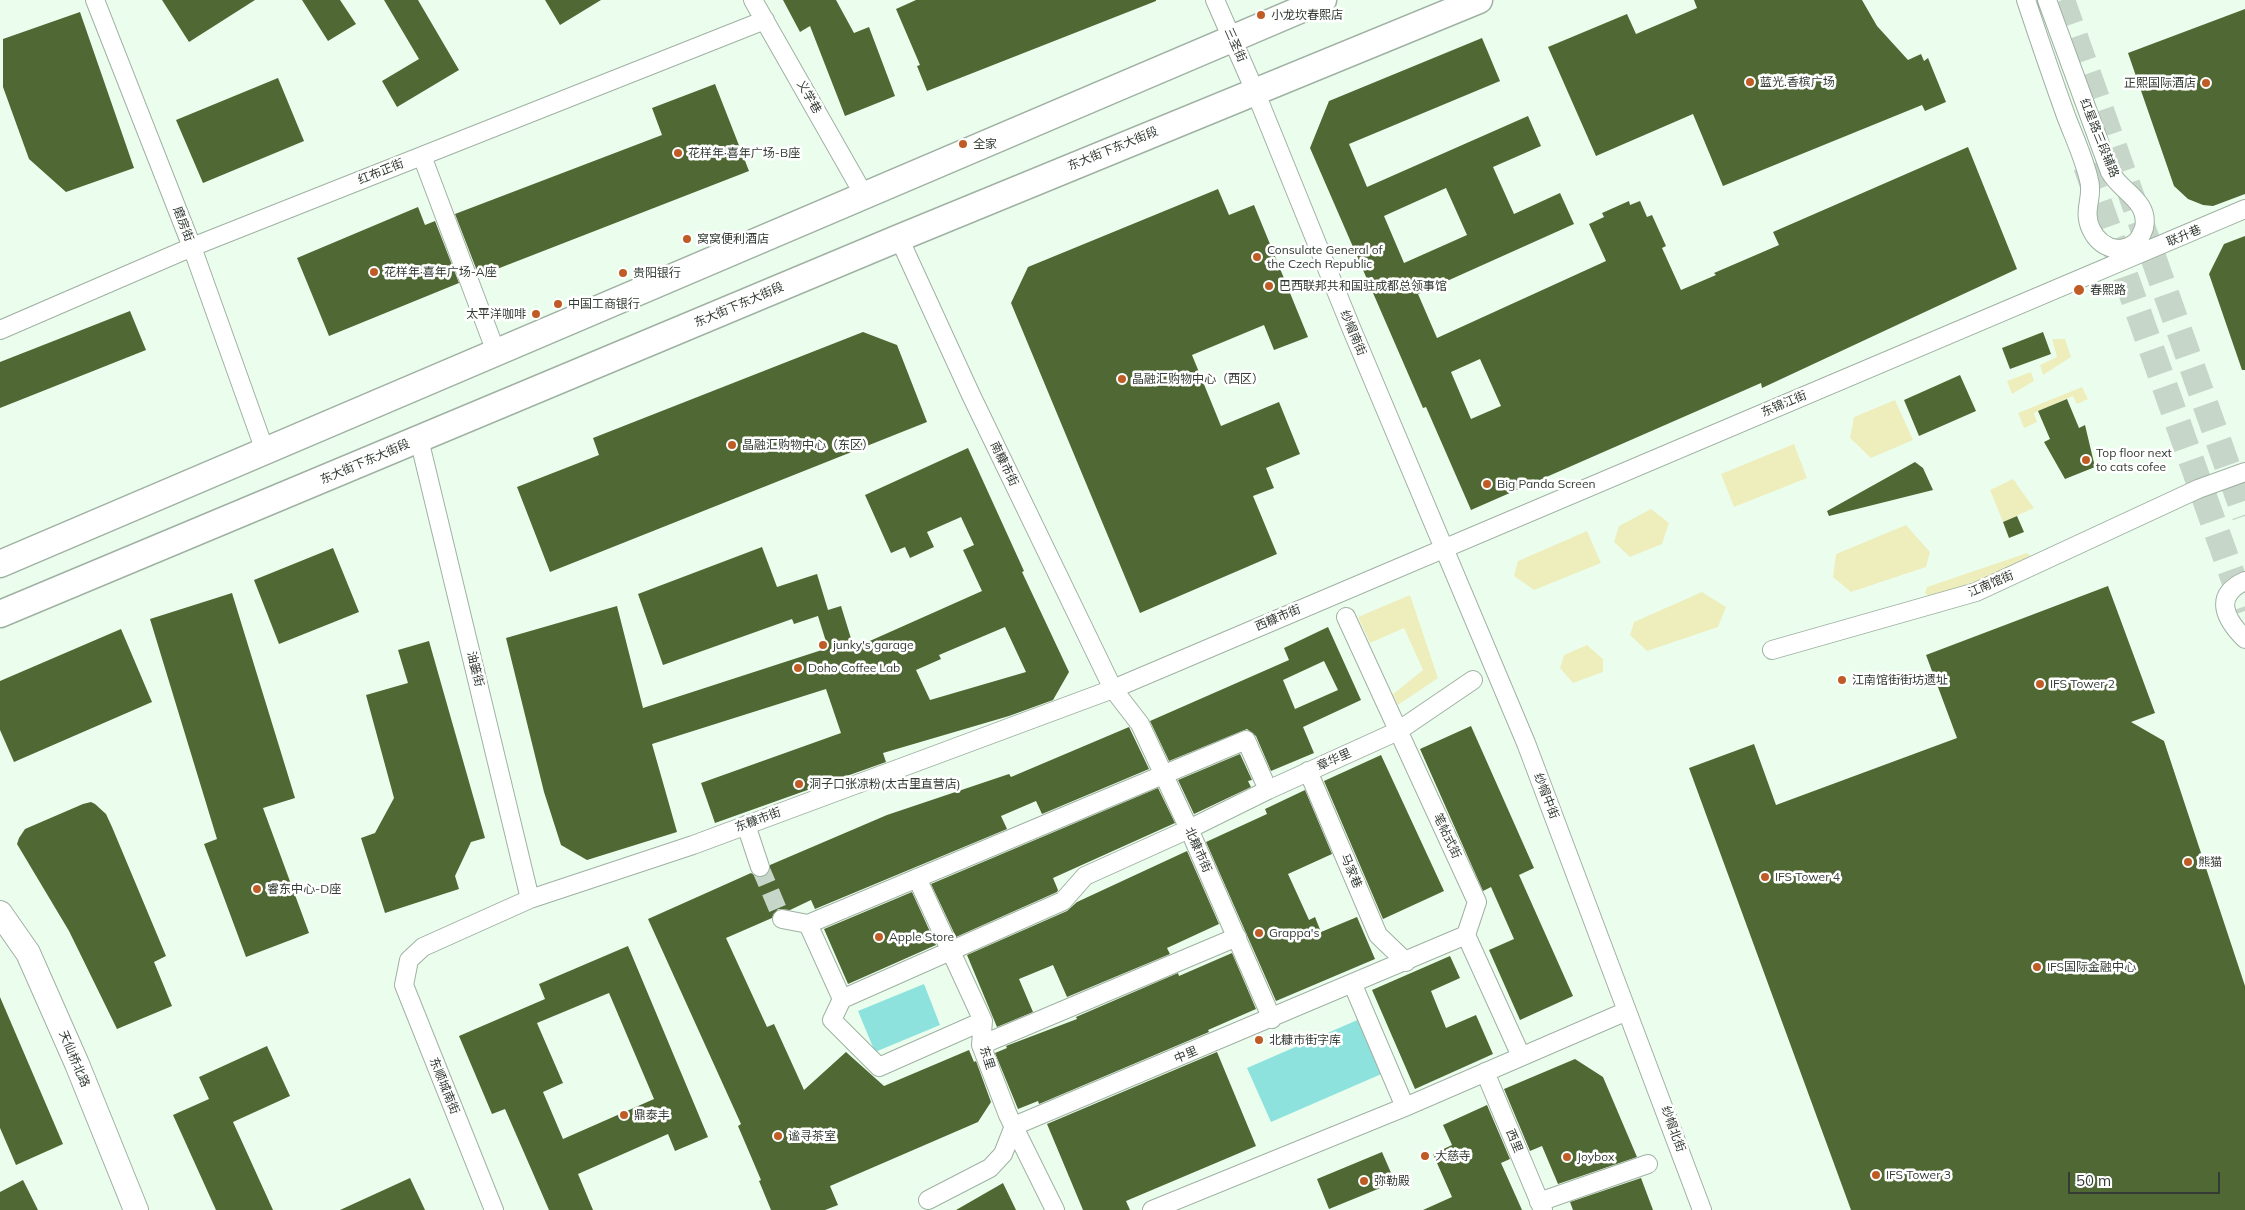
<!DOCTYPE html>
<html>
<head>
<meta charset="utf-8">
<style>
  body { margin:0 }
  #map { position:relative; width:2245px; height:1210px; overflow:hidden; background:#ebfeee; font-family:Mulish,sans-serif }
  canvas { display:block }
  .scale { position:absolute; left:2068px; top:1172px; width:152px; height:22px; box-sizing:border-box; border:2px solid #333b34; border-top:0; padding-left:6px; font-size:15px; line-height:18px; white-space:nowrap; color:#333b34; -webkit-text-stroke:4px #fff; paint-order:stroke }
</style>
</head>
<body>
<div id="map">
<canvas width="2245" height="1210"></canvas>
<div class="scale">50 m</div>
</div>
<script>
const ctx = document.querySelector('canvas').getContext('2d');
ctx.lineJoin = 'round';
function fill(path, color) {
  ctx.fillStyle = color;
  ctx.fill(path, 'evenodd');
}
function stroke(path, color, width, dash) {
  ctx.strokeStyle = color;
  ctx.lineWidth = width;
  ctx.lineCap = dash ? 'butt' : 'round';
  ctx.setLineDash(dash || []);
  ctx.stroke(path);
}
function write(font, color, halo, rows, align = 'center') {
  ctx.font = font + ' Mulish,"Noto Sans SC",sans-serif';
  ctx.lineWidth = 5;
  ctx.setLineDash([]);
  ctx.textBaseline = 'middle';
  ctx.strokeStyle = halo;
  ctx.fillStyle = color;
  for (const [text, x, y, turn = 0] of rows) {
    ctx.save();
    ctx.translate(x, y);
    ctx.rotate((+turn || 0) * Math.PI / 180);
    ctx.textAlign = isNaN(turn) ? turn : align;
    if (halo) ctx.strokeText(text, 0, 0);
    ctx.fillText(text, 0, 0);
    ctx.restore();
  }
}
fill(new Path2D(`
  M2052,339h13l6,18 -28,18 -3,-10 17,-8z
  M2031,372l3,9 -22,13 -5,-13z
  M2082,387l6,12 -11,5 -4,-8 -39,17 3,9 -13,6 -6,-15z
  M1895,400l18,40 -42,18 -21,-20 4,-21z
  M1794,444l13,34 -73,29 -13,-33z
  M2013,479l21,29 -31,14 -13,-32z
  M1651,509l18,14 -7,21 -32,13 -16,-15 5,-16z
  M1906,525l24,27 -4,15 -75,25 -18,-15 3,-23z
  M1587,531l14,32 -67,27 -20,-14 4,-15z
  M2027,553l5,4 -2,6 -100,34 -5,-4 2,-6z
  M1702,592l24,15 -8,20 -71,24 -17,-16 4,-13z
  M1410,595l28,83 -40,27 -5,-11 30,-24 -19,-42 -34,15 -12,-26z
  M1587,645l16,14v13l-30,11 -13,-15 4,-13z`), '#eeeebd');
fill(new Path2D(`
  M924,984l16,41 -65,27 -17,-41z
  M1362,1018l24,54 -115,50 -24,-54z`), '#8de2de');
fill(new Path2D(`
  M162,0h93l-66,42z
  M302,0h38l16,24 -28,17z
  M384,0h34l41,70 -62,37 -15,-26 37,-22z
  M545,0h56l-41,25z
  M783,0h53l18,33 15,-6 26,69 -50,20 -35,-90 -10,6z
  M916,0h240v1l-229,90 -10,-25 3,-1 -24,-56z
  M1694,0h168l15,26 31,34 13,-6 3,7 4,-3 18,44 -21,9 -3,-6 -199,81 -30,-72 -97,42 -48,-109 79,-33 9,20 61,-26z
  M2245,9v185l-32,12 -10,-1 -15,-6 -14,-13 -46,-133z
  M80,12l54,156 -68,24 -37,-33 -26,-72v-48z
  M1482,38l18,43 -151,63 18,43 161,-71 13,30 -48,21 21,47 46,-21 14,31 -156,70 19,44 169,-77 -17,-37 15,-7 -2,-4 27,-12 1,4 10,-4 7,16 5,-2 14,31 -4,2 19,42 35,-15 -2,-2 65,-28 -6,-13 195,-85 49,122 -255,119 -1,-5 -290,127 -45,-103 -3,1 -113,-260 19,-47zM1446,188l21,47 -63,28 -20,-47zM1480,359l21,47 -30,13 -20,-47z
  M278,78l26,63 -101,42 -27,-63z
  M715,84l34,87 -270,105 -24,-62 207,-79 -10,-27z
  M1218,189l11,26 25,-10 54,132 -34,13 -10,-25 -72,30 29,71 58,-24 21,52 -34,14 8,20 -21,8 24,58 -137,59 -129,-310 17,-36z
  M418,207l7,18 10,-4 24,62 -130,53 -32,-78z
  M2245,236v134h-3l-33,-96 15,-30z
  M130,311l16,39 -146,58v-46z
  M863,332l34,13 30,77 -377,150 -33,-85 82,-32 -6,-17z
  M2043,332l8,22 -41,15 -8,-21z
  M1960,375l16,36 -57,25 -15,-36z
  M2067,399l12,29 6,-3 10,42 -30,12 -21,-37 6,-3 -12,-28z
  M968,448l56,123 -2,1 47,100 -16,28 -44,16 -126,37 3,9 -171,61 -14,-40 140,-50 -15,-44 -174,55 25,88 -90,28 -26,-15 -17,-53 -38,-154 111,-32 26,102 185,-60 -10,-32 -24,8 -2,-5 -129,46 -25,-71 124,-47 15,40 40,-13 11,36 13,-4 13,42 128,-57 -19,-41 11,-5 -13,-28 -34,15 7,15 -24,11 -5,-11 -14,6 -26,-58zM1005,627l21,45 -96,28 -14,-30 25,-11 -2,-4z
  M1915,462l8,6 10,22 -104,26 -2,-5z
  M2017,516l7,16 -15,6 -6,-16z
  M333,548l26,64 -80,32 -25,-64z
  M2108,586l47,127 -24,9 33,19 81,245v224h-394l-162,-442 65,-24 22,61 181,-67 -31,-83z
  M232,593l63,205 -32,10 46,125 -63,24 -42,-113 13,-5 -67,-220z
  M1328,627l33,73 -58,27 11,26 -43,18 -15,-35 -9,-7 -78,32 -19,-40 139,-61 -5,-12zM1324,661l14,29 -43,19 -12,-29z
  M121,629l31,73 -138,60 -14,-32v-49z
  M429,641l56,197 -14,4 -16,34 4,13 -74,24 -24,-75 14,-5 19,-35 -28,-103 42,-12 -10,-33z
  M1471,726l63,142 -15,7 54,121 -53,24 -31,-70 25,-11 -23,-52 -8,4 -63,-142z
  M1129,727l20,42 -107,45 -6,-13 -35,15 6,13 -192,80 -4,-9 -21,10 -12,-1 -6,9 -46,20 41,89 7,-3 30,66 42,-38 38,34 85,-36 5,12 2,-1 15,41 -13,20 -148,64 8,19 -13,5h-54l-12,-29 2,-1 -23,-54 3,-2 -93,-205 103,-46 6,4h7l4,-3 2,-9 117,-50 122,-41 2,3z
  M1240,754l12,26 -4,1 3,6 -57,27 -16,-34z
  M1381,755l63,136 -61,28 -59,-138z
  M1158,788l17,35 -122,55 5,12 -1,2 -101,45 -25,-53z
  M1305,790l27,64 -44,20 21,46 6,-3 6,15 36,-15 18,42 -99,42 -70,-159 61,-28 -2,-5z
  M91,802l4,2 11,10 6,13 54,129 -12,6 18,44 -55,23 -48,-98 -52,-87 2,-6 6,-9 58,-25z
  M1187,851l32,73 -52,24 3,6 -103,43 -14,-32 -34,14 14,33 -36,15 -30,-72 100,-44 10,-9z
  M912,892l24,53 -88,39 -24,-55z
  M628,946l80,191 -33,14 -7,-17 -90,40 15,36h-44l-44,-101 -13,5 -33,-78 86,-37 -6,-15zM609,993l45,106 -91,40 -20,-47 20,-9 -26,-60z
  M1232,953l24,56 -48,21 1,2 -170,72 -1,-3 -20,8 -23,-56 12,-5 -1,-2 71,-27 -1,-2 102,-44 1,3z
  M1450,956l10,22 -29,13 15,37 30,-13 17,39 -78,35 -43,-99z
  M0,997l63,147 -47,21 -16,-37z
  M267,1046l23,50 -57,26 40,88h-57l-43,-95 36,-16 -10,-22z
  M1217,1052l39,94 -130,55 4,9h-47l-36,-86z
  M1575,1059l28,18 34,80 -79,27 -16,-38 -12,5 -26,-62z
  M1487,1105l23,54 -9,4 21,47h-99l29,-13 -19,-43 19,-9 -9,-20z
  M1382,1152l13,30 -66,27 -12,-30z
  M410,1178l15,32h-85z
  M1641,1178l12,32h-80l-3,-8z
  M23,1180l15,30h-38v-18z
  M1003,1183l13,27h-60z`), '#506833');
stroke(new Path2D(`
  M760,867l22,52`), '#c6d7c9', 18, [18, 9]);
stroke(new Path2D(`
  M2062,0l183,516
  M2086,166l159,445`), '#c6d7c9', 26, [26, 13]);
const street = new Path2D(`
  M95,0l97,247 73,204
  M753,0l111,195
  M1215,0l40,91 97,239 174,413 176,467
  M2026,0c13,39 26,77 40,116 8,21 18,42 23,64 5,17 -7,30 2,49 5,11 13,18 26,20 8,0 14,-2 20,-8 4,-4 5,-8 7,-13 6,-27 -23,-36 -34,-56l-63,-172
  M422,156l74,196
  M899,238l72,157 142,294 27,35 49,105 83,190
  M0,330l192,-83 573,-227
  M419,439l111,460
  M2245,581c-33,15 -19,39 0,58
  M1346,617l131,285 -11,33 55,121
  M1772,650l204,-58 222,-103 47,-17
  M1308,771l70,164 28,27
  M1268,790l-22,-50 -438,184 34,75 221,-98 22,-25 104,-47 79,-39 130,-59 75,-51
  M746,825l14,42
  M917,878l66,143 -2,24 27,70 47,95
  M782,919l26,5
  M1353,985l52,122
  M842,999l-10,21 47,47 104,-46
  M981,1045l256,-108
  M1485,1072l58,138
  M928,1200l62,-32 13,-14 11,-28 452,-191
  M1539,1202l109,-38
  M494,1210l-90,-225 5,-25 14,-13 107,-48 163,-54 420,-156 1132,-480
  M1152,1210l253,-103 222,-96`);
const secondary = new Path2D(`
  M0,913l28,40 49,111 59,146`);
const primary = new Path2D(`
  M0,564l1323,-564
  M0,614l899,-376 580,-238`);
stroke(street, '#9fb1a2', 20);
stroke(secondary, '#9fb1a2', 26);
stroke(primary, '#9fb1a2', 29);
stroke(street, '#fff', 18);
stroke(secondary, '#fff', 24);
stroke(primary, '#fff', 26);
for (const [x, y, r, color] of [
  [1261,15,5,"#bf5c25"],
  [1750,82,5,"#bf5c25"],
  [2206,83,5,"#bf5c25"],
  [963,144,5,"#bf5c25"],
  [678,153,5,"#bf5c25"],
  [687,239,5,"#bf5c25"],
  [1257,257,5,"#bf5c25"],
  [374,272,5,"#bf5c25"],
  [623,273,5,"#bf5c25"],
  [1269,286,5,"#bf5c25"],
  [2079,290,6,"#bf5c25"],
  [558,304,5,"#bf5c25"],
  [536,314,5,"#bf5c25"],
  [1122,379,5,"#bf5c25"],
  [732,445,5,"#bf5c25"],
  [2086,460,5,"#bf5c25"],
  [1487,484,5,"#bf5c25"],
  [823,645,5,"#bf5c25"],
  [798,668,5,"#bf5c25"],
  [1842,680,5,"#bf5c25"],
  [2040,684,5,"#bf5c25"],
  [799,784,5,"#bf5c25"],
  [2188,862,5,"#bf5c25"],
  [1765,877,5,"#bf5c25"],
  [257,889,5,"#bf5c25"],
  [1259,933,5,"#bf5c25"],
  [879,937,5,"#bf5c25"],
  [2037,967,5,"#bf5c25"],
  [1259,1040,5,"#bf5c25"],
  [624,1115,5,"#bf5c25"],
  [778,1136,5,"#bf5c25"],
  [1425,1156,5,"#bf5c25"],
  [1567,1157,5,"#bf5c25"],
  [1876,1175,5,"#bf5c25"],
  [1364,1181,5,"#bf5c25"]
]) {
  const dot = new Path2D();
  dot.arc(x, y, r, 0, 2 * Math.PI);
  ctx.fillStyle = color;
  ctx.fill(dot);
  stroke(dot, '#fff', 2);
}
write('12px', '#333b34', '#fff', [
  ["小龙坎春熙店",1271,15],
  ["蓝光.香槟广场",1760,82],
  ["正熙国际酒店",2196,83,"right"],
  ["全家",973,144],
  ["花样年·喜年广场-B座",688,153],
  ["窝窝便利酒店",697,239],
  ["Consulate General of",1267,250],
  ["the Czech Republic",1267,264],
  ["花样年·喜年广场-A座",384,272],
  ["贵阳银行",633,273],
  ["巴西联邦共和国驻成都总领事馆",1279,286],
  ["春熙路",2090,290],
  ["中国工商银行",568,304],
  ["太平洋咖啡",526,314,"right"],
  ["晶融汇购物中心（西区）",1132,379],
  ["晶融汇购物中心（东区）",742,445],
  ["Top floor next",2096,453],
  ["to cats cofee",2096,467],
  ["Big Panda Screen",1497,484],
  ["junky's garage",833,645],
  ["Doho Coffee Lab",808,668],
  ["江南馆街街坊遗址",1852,680],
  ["IFS Tower 2",2050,684],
  ["洞子口张凉粉(太古里直营店)",809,784],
  ["熊猫",2198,862],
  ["IFS Tower 4",1775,877],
  ["睿东中心-D座",267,889],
  ["Grappa's",1269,933],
  ["Apple Store",889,937],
  ["IFS国际金融中心",2047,967],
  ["北糠市街字库",1269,1040],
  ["鼎泰丰",634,1115],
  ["谧寻茶室",788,1136],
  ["大慈寺",1435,1156],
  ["Joybox",1577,1157],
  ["IFS Tower 3",1886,1175],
  ["弥勒殿",1374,1181]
], 'left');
write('12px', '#333b34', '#fff', [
  ["三圣街",1235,45,66],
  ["义学巷",809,97,60],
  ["红星路三段辅路",2099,138,68],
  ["东大街下东大街段",1113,149,-22],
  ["红布正街",381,172,-22],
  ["磨房街",183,224,69],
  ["联升巷",2184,236,-23],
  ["东大街下东大街段",739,305,-23],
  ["纱帽南街",1353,333,67],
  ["东锦江街",1784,404,-23],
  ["东大街下东大街段",365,462,-23],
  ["南糠市街",1004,464,64],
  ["江南馆街",1991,584,-23],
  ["西糠市街",1278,618,-23],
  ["油篓街",475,669,76],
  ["章华里",1334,760,-24],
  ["纱帽中街",1546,796,69],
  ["东糠市街",758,820,-20],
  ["笔帖式街",1447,836,65],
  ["北糠市街",1198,850,66],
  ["马家巷",1351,871,67],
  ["中里",1186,1055,-23],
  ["东里",987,1058,72],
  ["天仙桥北路",74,1059,67],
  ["东顺城南街",444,1086,68],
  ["纱帽北街",1673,1129,70],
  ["西里",1514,1141,67]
]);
</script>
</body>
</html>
